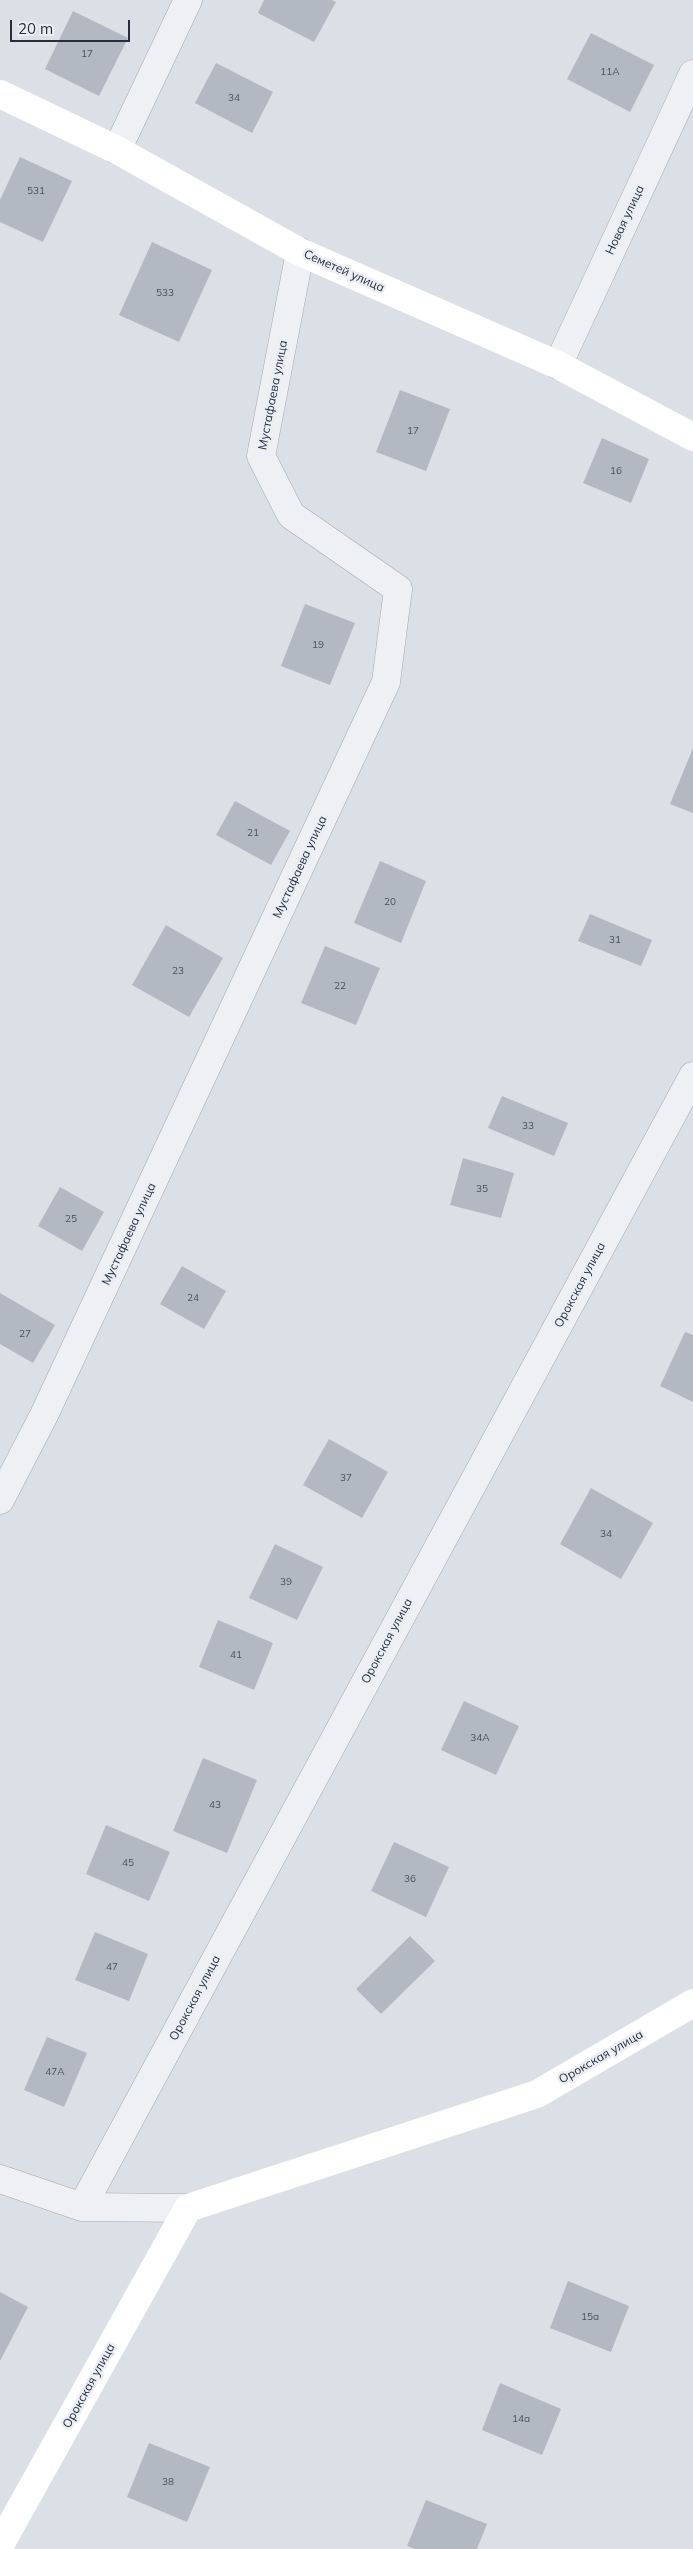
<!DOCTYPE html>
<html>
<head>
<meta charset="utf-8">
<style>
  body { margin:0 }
  #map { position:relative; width:693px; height:2549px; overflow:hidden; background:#dbe0e6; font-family:Mulish,sans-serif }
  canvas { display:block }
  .scale { position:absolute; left:10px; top:20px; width:120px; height:22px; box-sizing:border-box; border:2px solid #252e3c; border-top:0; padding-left:6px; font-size:15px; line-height:18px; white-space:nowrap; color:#252e3c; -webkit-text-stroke:4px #ebeef4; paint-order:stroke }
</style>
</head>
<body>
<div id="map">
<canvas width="693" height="2549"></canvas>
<div class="scale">20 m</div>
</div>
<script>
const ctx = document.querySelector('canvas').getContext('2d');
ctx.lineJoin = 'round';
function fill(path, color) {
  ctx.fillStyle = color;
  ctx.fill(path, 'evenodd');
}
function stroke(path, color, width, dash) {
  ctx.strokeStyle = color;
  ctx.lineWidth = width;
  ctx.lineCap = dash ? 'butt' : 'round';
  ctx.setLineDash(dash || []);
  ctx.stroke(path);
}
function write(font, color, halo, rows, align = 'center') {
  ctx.font = font + ' Mulish,sans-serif';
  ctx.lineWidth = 5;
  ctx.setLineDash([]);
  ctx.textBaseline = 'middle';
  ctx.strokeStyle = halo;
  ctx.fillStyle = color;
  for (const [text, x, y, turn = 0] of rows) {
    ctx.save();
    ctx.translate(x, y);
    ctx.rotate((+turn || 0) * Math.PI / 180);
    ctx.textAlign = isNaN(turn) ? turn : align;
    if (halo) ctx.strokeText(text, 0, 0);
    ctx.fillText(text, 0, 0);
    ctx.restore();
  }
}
fill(new Path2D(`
  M264,0h68l4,2 -22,40 -56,-29z
  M73,11l55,27 -29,58 -54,-27z
  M591,33l63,32 -24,47 -63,-33z
  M216,63l57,29 -21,41 -57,-30z
  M20,157l52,24 -29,61 -43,-20v-22z
  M152,242l60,28 -33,72 -60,-27z
  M400,390l50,19 -24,62 -50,-19z
  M602,438l47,21 -18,44 -48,-20z
  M305,604l50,19 -25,62 -49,-19z
  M693,748v65l-23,-9z
  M235,801l55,30 -19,34 -55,-30z
  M380,861l46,20 -25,62 -47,-20z
  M590,914l62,26 -11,26 -63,-25z
  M166,925l57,33 -34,59 -57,-32z
  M325,946l55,22 -24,57 -55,-22z
  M502,1096l66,27 -14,33 -66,-28z
  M463,1158l51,15 -13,45 -51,-13z
  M60,1187l44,25 -22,39 -44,-25z
  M182,1266l44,25 -22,38 -44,-25z
  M0,1293l55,32 -22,38 -33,-19z
  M685,1332l8,3v67l-33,-16z
  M329,1439l59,33 -26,46 -59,-33z
  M591,1488l62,35 -32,56 -61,-35z
  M275,1544l48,23 -26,53 -48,-22z
  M218,1620l55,23 -19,47 -55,-23z
  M464,1701l55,25 -23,49 -55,-25z
  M203,1758l54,22 -30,73 -54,-22z
  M106,1825l64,27 -21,49 -63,-27z
  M394,1842l55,25 -23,50 -55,-26z
  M95,1932l53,22 -19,47 -54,-21z
  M410,1936l25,25 -54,53 -25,-25z
  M47,2037l40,16 -23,54 -40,-17z
  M568,2281l61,25 -18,46 -61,-24z
  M0,2292l28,15 -28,54z
  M500,2383l61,26 -19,46 -60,-25z
  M149,2443l61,24 -23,55 -60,-25z
  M426,2500l61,24 -10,25h-62l-8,-3z`), '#b3b9c3');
const street = new Path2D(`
  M117,150l71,-150
  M558,365l135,-291
  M0,1500l44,-85 342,-733 12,-93 -107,-74 -30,-59 39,-204
  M0,2179l82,28 106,1
  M82,2207l611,-1131`);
stroke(street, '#a1a7b0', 29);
stroke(street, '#eef0f4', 28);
stroke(new Path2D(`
  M0,94l117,56 183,102 258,113 135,72
  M0,2545l188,-337 349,-114 156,-91`), '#fff', 28);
write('10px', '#48515e', null, [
  ["17",87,54],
  ["11А",610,72],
  ["34",234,98],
  ["531",36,191],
  ["533",165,293],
  ["17",413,431],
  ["16",616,471],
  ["19",318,645],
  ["21",253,833],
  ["20",390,902],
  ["31",615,940],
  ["23",178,971],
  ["22",340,986],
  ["33",528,1126],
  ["35",482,1189],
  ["25",71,1219],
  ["24",193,1298],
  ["27",25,1334],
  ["37",346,1478],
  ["34",606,1534],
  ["39",286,1582],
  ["41",236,1655],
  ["34А",480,1738],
  ["43",215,1805],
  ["45",128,1863],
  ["36",410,1879],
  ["47",112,1967],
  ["47А",55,2072],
  ["15а",590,2317],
  ["14а",521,2419],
  ["38",168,2482]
]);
write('12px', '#252e3c', '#ebeef4', [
  ["Новая улица",625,220,-65],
  ["Семетей улица",344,271,24],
  ["Мустафаева улица",273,395,-79],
  ["Мустафаева улица",300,867,-65],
  ["Мустафаева улица",129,1234,-65],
  ["Орокская улица",580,1285,-62],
  ["Орокская улица",387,1641,-62],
  ["Орокская улица",195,1998,-62],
  ["Орокская улица",601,2057,-30],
  ["Орокская улица",89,2386,-61]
]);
</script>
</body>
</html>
